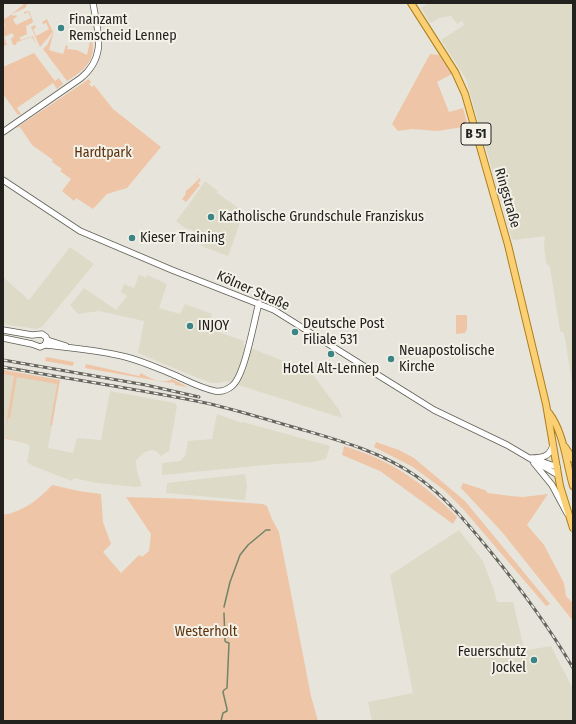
<!DOCTYPE html>
<html>
<head>
<meta charset="utf-8">
<style>
  body { margin:0 }
  #map { position:relative; width:576px; height:724px; overflow:hidden; background:#e7e5db; font-family:"Fira Sans Condensed",sans-serif }
  canvas { display:block }
  .frame { position:absolute; inset:0; border:4px solid #22211e; pointer-events:none }
</style>
</head>
<body>
<div id="map">
<canvas width="576" height="724"></canvas>
<div class="frame"></div>
</div>
<script>
const ctx = document.querySelector('canvas').getContext('2d');
ctx.lineJoin = 'round';
function fill(path, color) {
  ctx.fillStyle = color;
  ctx.fill(path, 'evenodd');
}
function stroke(path, color, width, dash) {
  ctx.strokeStyle = color;
  ctx.lineWidth = width;
  ctx.lineCap = dash ? 'butt' : 'round';
  ctx.setLineDash(dash || []);
  ctx.stroke(path);
}
function write(font, color, halo, rows, align = 'center') {
  ctx.font = font + ' "Fira Sans Condensed",sans-serif';
  ctx.lineWidth = 4;
  ctx.setLineDash([]);
  ctx.textBaseline = 'middle';
  ctx.strokeStyle = halo;
  ctx.fillStyle = color;
  for (const [text, x, y, turn = 0] of rows) {
    ctx.save();
    ctx.translate(x, y);
    ctx.rotate((+turn || 0) * Math.PI / 180);
    ctx.textAlign = isNaN(turn) ? turn : align;
    if (halo) ctx.strokeText(text, 0, 0);
    ctx.fillText(text, 0, 0);
    ctx.restore();
  }
}
fill(new Path2D(`
  M428,3h145v380l-1,-1 -8,-49 -4,-2 -10,-64 -4,-4 -2,-18 1,-9 -31,4 -2,-1 -46,-160 -25,-39 23,-15 -2,-4 -5,3 -6,-8 -12,2 -9,5 -9,-15z
  M205,181l13,10 -1,2 27,19 -16,44 -27,-10 3,-11 -18,-7v1l-10,-8 11,-14z
  M70,247l24,17 -52,63 -6,2 -33,-5v-47l26,23z
  M139,275l7,3 1,-3 20,9 -8,24 21,6 5,-10 27,10 -2,5v3l9,8 -1,2 26,9 -1,4 64,25 7,6 25,34 3,8 -116,-37 -7,2h-8l-28,-11 -45,-19 6,-32 -45,-10 -21,3 -8,-9 14,-17 32,22 11,-14 -6,-4 3,-8 10,4z
  M3,370l57,10 -12,68 25,5 4,-15 24,2 9,-49 65,12 2,3 -8,45 -8,5 -5,-5 -4,-1 -7,2 -9,8 1,12 5,14 -6,1 -39,-4 -23,-5 -2,3 -39,-15 -6,-4 3,-17 -27,-8z
  M217,414l25,9 1,-1 87,24 -4,13 -12,3 -38,2 -114,11v-12l18,-2 5,-5 3,-15 24,-2z
  M245,474l2,12 -2,14 -79,-7 1,-10z
  M459,530l24,31 11,29 3,12h16l11,46 3,-1 1,3 23,-4 22,43v32h-201l-4,-19 45,-9 -23,-118z`), '#dddac8');
fill(new Path2D(`
  M25,3h3l-3,5 -13,6 1,2 3,-1 1,2 -4,2 3,6 15,-7 -3,-6 -4,2v-2l5,-1 4,10 -1,2 -6,3 1,8 -8,4 2,2 12,-4 3,8 -4,-7 -15,5 -1,3h-3l-2,-6 3,-3 -2,-3 -8,4 3,8 -4,1v-19l2,-1 -2,-6 9,-6z
  M47,19l6,13 -13,15 -9,-20 4,-2 1,3 -3,1 3,7 13,-7 -3,-6 -3,1 -1,-2z
  M54,31l-5,19 14,4 3,-9 2,1 -1,3 10,1 10,5 4,-19c7,23 -6,34 -24,45l-24,-32 4,-4z
  M34,53l21,28 4,-3 4,6 -6,5 -4,-6 -36,25 4,6 -3,1 -15,-21v-27z
  M430,54l9,1 13,19 -15,8 12,30 14,-4 5,18 -30,5 -26,-2 -14,2 -6,-7z
  M89,79l2,3 -2,2 3,3 2,-2 19,24 48,38 -34,41 -20,6 -14,15 -17,-11 -2,3 -12,-10 9,-12 -11,-8 2,-2 -10,-7 1,-2 -21,-15 -12,-18 -4,1z
  M191,171l10,9 -3,3 2,2 -14,17 -4,-3 4,-5 -1,-2 14,-13z
  M456,315h11v14l-2,4 -9,1z
  M46,357l28,5 -1,4 -28,-5z
  M86,364l53,12 2,-3c8,5 22,12 31,6l16,8 -13,-2v-2l-5,-1v1l-85,-15z
  M3,370l57,10 -8,45h-2l7,-41 -40,-7 -7,41h-2l-4,19 19,6 -19,-5 10,-62 -11,-2z
  M376,442l23,8 15,8 51,43 85,103 -4,2 -83,-97 -19,-19 -31,-23 -39,-20z
  M344,446c49,15 78,36 113,71l-4,7 -73,-53 -38,-16z
  M463,483l22,7 3,3 23,3 12,1 25,-3 -21,31 17,20 20,38 2,13 7,7v18l-71,-89 -41,-44z
  M52,485l27,6 22,3 2,28 8,22 -8,8 18,21 16,-16 3,-2 2,2 7,-6 2,-17 -25,-37 65,2 72,5 4,2 5,13 7,13 32,164 7,25h-315v-206c21,-4 35,-15 49,-30z`), '#efc5a7');
stroke(new Path2D(`
  M224,607l6,-25 10,-27 8,-10 18,-15h4
  M221,721l2,-8 4,-2v-2l-4,-17 1,-2 3,-2 2,-45 -3,-1 -1,-1 -1,-28`), '#708468', 1.5);
const secondary = new Path2D(`
  M3,132l78,-54c26,-22 17,-45 12,-75
  M3,180l77,51 92,39 102,40 160,100 73,35 51,30
  M3,330l29,5 10,-1 4,3 1,3 -2,5 -5,2 -8,-3 -29,-6
  M47,340l19,6
  M46,345c27,3 54,5 80,12 16,4 31,11 46,17 14,6 28,14 43,17 6,1 12,-1 17,-5 13,-10 22,-66 27,-83
  M531,458c11,0 19,-1 22,-13
  M537,460l20,7
  M534,463l18,22 15,28`);
const primary = new Path2D(`
  M411,3l44,69 10,22 43,151 38,159 14,82 13,42
  M549,413c15,20 17,49 24,73
  M565,447l8,12`);
stroke(secondary, '#5f5e55', 7);
stroke(primary, '#ae7e19', 8);
stroke(secondary, '#fff', 5.5);
stroke(primary, '#fbd074', 6);
const rail = new Path2D(`
  M3,360l143,25 53,12
  M3,367c66,12 133,22 198,35 34,7 66,18 99,27 41,12 81,23 116,47 30,21 52,48 74,75 31,38 59,76 83,117`);
stroke(rail, '#65645f', 3);
stroke(rail, '#f4f2e8', 1.5, [4.5]);
for (const [x, y, r, color] of [
  [61,28,4,"#3c8587"],
  [211,217,4,"#3c8587"],
  [132,238,4,"#3c8587"],
  [190,326,4,"#3c8587"],
  [295,332,4,"#3c8587"],
  [331,354,4,"#3c8587"],
  [391,359,4,"#3c8587"],
  [534,660,4,"#3c8587"]
]) {
  const dot = new Path2D();
  dot.arc(x, y, r, 0, 2 * Math.PI);
  ctx.fillStyle = color;
  ctx.fill(dot);
  stroke(dot, '#f4f2e8', 1.5);
}
for (const [x, y, w] of [
  [476,134,30]
]) {
  const box = new Path2D();
  box.roundRect(x - w / 2, y - 11, w, 22, 3);
  ctx.fillStyle = '#f4f2e8';
  ctx.fill(box);
  stroke(box, '#22211e', 1);
}
write('bold 13px', '#22211e', null, [
  ["B 51",476,134]
]);
write('14px', '#22211e', '#f4f2e8', [
  ["Finanzamt",69,20],
  ["Remscheid Lennep",69,36],
  ["Katholische Grundschule Franziskus",219,217],
  ["Kieser Training",140,238],
  ["Deutsche Post",303,324],
  ["Filiale 531",303,340],
  ["INJOY",198,326],
  ["Neuapostolische",399,351],
  ["Kirche",399,367],
  ["Hotel Alt-Lennep",331,369,"center"],
  ["Feuerschutz",526,652,"right"],
  ["Jockel",526,668,"right"]
], 'left');
write('14px', '#5b320c', '#f4f2e8', [
  ["Hardtpark",103,153],
  ["Westerholt",206,632]
]);
write('14px', '#22211e', '#f4f2e8', [
  ["Ringstraße",507,198,74],
  ["Kölner Straße",253,291,24]
]);
</script>
</body>
</html>
